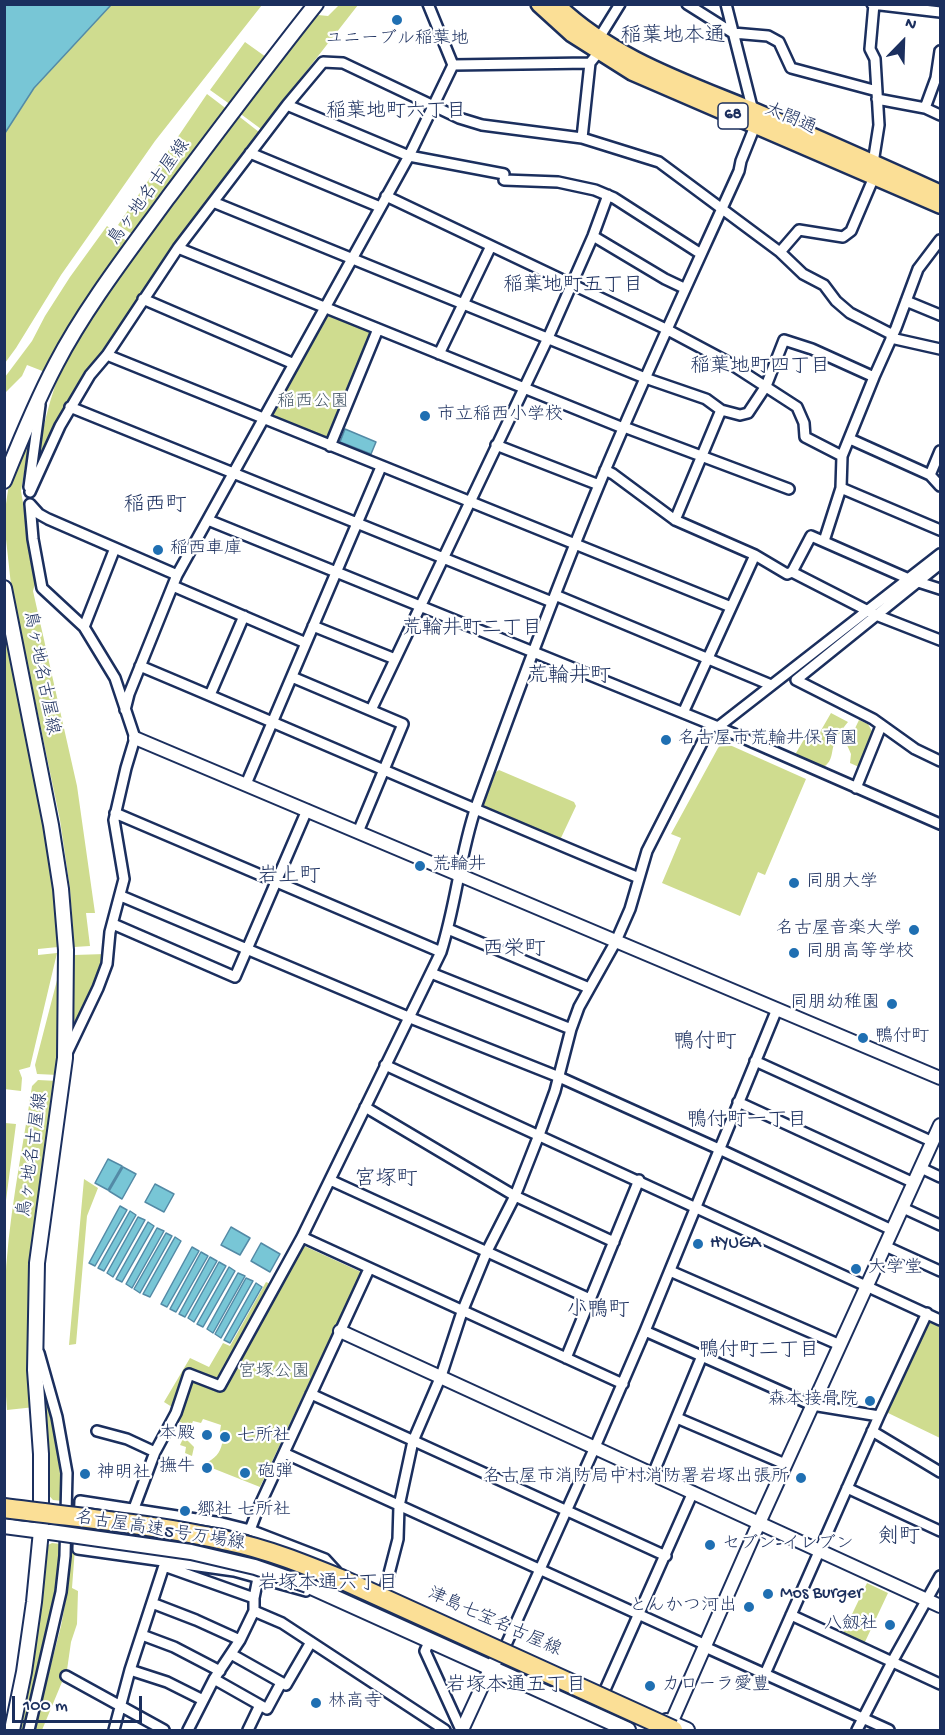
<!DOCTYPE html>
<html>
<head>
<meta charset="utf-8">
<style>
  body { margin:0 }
  #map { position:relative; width:945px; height:1735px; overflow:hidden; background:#fff; font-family:"Gochi Hand",sans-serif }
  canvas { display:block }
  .frame { position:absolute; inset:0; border:6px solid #1b2f5e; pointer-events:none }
  .north { position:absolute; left:873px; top:12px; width:60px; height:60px; -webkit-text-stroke:4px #fff; paint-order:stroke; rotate:23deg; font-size:16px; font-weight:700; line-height:24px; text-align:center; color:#1b2f5e }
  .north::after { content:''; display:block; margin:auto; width:21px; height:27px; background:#1b2f5e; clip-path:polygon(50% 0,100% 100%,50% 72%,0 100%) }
  .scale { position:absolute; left:12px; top:1696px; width:130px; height:27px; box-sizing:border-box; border:3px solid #1b2f5e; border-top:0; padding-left:8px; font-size:18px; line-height:21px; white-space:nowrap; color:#1b2f5e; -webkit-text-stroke:4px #fff; paint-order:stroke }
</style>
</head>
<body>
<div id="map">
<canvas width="945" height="1735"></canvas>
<div class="frame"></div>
<div class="north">N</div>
<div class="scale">100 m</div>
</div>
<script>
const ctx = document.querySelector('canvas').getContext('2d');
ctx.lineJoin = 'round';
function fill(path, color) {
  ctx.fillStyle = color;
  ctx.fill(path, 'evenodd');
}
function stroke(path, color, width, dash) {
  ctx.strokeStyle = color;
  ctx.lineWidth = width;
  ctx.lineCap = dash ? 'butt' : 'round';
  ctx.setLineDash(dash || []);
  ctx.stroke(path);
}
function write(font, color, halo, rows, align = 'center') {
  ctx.font = font + ' "Gochi Hand","Klee One",sans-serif';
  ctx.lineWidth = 4.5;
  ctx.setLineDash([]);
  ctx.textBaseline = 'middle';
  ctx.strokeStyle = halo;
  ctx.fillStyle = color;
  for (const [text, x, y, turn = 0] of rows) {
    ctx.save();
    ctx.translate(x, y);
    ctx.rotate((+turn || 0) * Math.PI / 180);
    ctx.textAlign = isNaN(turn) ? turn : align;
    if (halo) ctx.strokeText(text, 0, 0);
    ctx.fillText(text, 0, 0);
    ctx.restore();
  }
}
fill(new Path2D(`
  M111,5h151l-107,136 -94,134 -45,73 -11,15v-230l29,-45z
  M339,5h19l-97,124 -23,-17 61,-79 19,-18 10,1z
  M245,42l21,15 -35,48 -21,-15z
  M207,94l21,16 -93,126 -17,-11z
  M236,114l23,18c-48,65 -96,130 -141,197 -32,45 -64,89 -83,141 7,-37 14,-74 30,-109 13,-29 32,-55 50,-81 39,-57 81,-111 121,-166z
  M107,226l22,17 -84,129 -18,-7 -5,11 -17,17v-16l27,-36 13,-25 25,-39z
  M331,314l40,16 2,4 -43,105 -4,2 -52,-21 -2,-5 55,-100z
  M33,420l-12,71 15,89 -3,11 44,195 18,127h-9l4,33 -16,1 -4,-58 -10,-69 -49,-235 -6,-55v-19l4,-28z
  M4,615l30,149 28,168 -4,15 -20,2v6l19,-2 -27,114 -11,3 3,8 -1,13 -17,-2z
  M831,713l17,9c-4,5 -12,15 -14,22 -3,9 -1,16 -10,23l-27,-12 -1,-2 10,-17 10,3z
  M859,720l9,4 5,9 -14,34 -9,-4 1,-9 -4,-9z
  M723,742l83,37 -41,96 -7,-3 -18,44 -78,-33 19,-45 -10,-4 47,-86z
  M499,770l75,32 2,4 -16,34 -77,-34 13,-34z
  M105,954l-10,32 -26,54 5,-85z
  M62,961l-4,114 -21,-1 -2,-9z
  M38,1080l20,1 -20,143 -3,183 -28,3c-3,-40 -4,-80 -2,-119 2,-69 17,-137 27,-205z
  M5,1123l11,1 -11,84 -1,-85z
  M84,1179l14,9 -11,28 -11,128 -7,1z
  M302,1245l59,27 -101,215 -48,-19 -4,-6c10,-6 13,-11 15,-23l-4,-2 2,-12 -18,-6 -2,4 -8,-2 -7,18 8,8 -2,9 -7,-3 1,-6 -6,-2 9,-19 -13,-6 15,-41 33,12z
  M266,1282l5,2 -52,97 -31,-10 -16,36 -8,-5 26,-44 19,9 14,-24 7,3z
  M929,1319l11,5v114l-54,-26z
  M43,1384l12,46 8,71 -10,-1 -8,-9 -4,-106z
  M52,1543l9,1c-3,64 -22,125 -38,186h-6l27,-183z
  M71,1545l4,3 -3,40 6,3 -1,33 -6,18 -4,28 -25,60h-8l27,-104 7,-38z
  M867,1583l21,10 -24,51 -22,-9z`), '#cfdc8f');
const water = new Path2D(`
  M5,4l106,1 -77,83 -29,45z
  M345,429l31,13 -5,12 -31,-12z
  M108,1159l14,7 -14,24 -13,-7z
  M123,1167l13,7 -14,25 -13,-8z
  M155,1184l19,10 -10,18 -19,-10z
  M120,1206l7,4 -32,56 -6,-3z
  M130,1211l6,4 -32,56 -6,-3z
  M138,1217l7,3 -32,57 -6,-4z
  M148,1222l6,4 -32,56 -6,-3z
  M231,1227l19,11 -10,17 -19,-10z
  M157,1228l7,3 -32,57 -6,-4z
  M166,1233l6,3 -32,57 -6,-4z
  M175,1237l6,4 -31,56 -7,-3z
  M261,1243l19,11 -10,18 -19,-11z
  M192,1247l7,4 -32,56 -6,-3z
  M201,1252l7,4 -32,56 -6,-3z
  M210,1257l7,4 -32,56 -6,-3z
  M219,1262l7,4 -32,56 -6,-4z
  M229,1267l6,4 -32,56 -6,-3z
  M238,1273l7,3 -32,57 -6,-4z
  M246,1278l7,3 -32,57 -6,-4z
  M256,1283l6,4 -32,56 -6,-3z`);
fill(water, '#78c6d6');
stroke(water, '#538aa6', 1.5);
const minor = new Path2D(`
  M687,4l46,29 35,3 11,6 12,26 86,23
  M872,4l68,8
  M599,38l21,-34
  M453,65l137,-2
  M877,99l48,9 15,7
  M287,105l122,51 95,18
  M925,108l11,-30 4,-27
  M582,138l8,-75 8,-10
  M250,153l130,54
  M873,163l6,-38 -4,-66 -5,-10 4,-45
  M504,180l54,2 37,8 19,8 87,56
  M386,196l280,133 60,32 71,46 7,16 1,14 37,19
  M213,202l432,176 61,21 15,11 -46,110
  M593,236l72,43 19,9
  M178,248l445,180
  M780,252l19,-22 44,7 8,-6 23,-54
  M143,299l151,65
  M906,301l34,14
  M891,338l49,11
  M439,354l52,-108
  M107,355l624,252
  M70,407l482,195
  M721,410l19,5 8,-2 18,-27 18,-46 28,9 62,28
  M624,427l165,62
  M850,439l80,36 10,11
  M496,445l103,40
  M330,446l48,-117
  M605,470l8,4 62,46 80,35 32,19 5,-2 84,43 64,25
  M930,475l10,-24
  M29,487l11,-82
  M841,488l99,42
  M30,492l30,-66 30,-51 17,-20 71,-107 109,-143 36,-43 20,1 116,55 23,7 100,13 77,24 121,90 23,22 21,11 12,16 14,12 43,22
  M30,504l3,35 9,49 42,39 31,51 20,60 -9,30 -12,52 10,59 -14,53 -3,32 -9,24 -31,65
  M30,504l9,10 9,5 129,56
  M208,520l510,207 222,97
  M824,541l17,-53 1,-32 32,-79 22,-49 22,-59 22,-29
  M940,564l-144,116 77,39 42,30 25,12
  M792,572l19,-36 98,43 31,10
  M173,586l133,57
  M555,595l216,90
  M313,626l82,33
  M84,627l31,-79
  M140,666c167,70 332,143 499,212
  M292,677l111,47 -45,108
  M210,695l34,-79
  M125,710l4,-16 48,-119 232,-419 44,-91 -25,-61
  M371,710l177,-372 45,-102 15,-41
  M683,713l72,-158
  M718,727l222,-173
  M246,784l135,-317
  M856,788l25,-62
  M115,813l326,139
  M121,896l287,121 151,60 160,72 173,81
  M113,924l122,53 72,-167
  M448,929l141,59
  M431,973l140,56
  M755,1061l178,81
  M385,1065l555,255
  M738,1102l176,81
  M365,1107l150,89 99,46
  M921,1168l19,9
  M330,1180l260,119
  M903,1208l37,17
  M302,1237l321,147
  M885,1246l55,25
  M670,1271l170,74
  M645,1331l167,74 67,11
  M566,1358l73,-178
  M311,1394l355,162
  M677,1418l108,46
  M97,1431l30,8 28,13
  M872,1431l68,41
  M284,1453l422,192
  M653,1474l49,-118
  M847,1488l93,43
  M126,1512l7,-1 22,-59 21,-39 13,-39 31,12 82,-149 139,-285c15,-47 19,-98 35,-145 39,-108 79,-216 123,-322 44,-106 93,-210 140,-314l2,-10 14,-35 -2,-15 -27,-107
  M250,1530l-28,-7 -142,-22 -2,48 156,22 72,20
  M164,1566l90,32
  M336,1571l-11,-12 -75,-29 8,-21 111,-240
  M384,1593l14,-54 1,-33 14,-65 28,-65 21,-64 25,-61 28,-55 24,-61 16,-44 16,-62 8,-22 37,-66 14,-32 17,-58 60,-118 6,-8
  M152,1603l44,17 44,20
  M254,1611l28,12 163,107
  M791,1615l149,69
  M142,1635l32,12 46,24
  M430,1640l-5,11 36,79
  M505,1647l90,-200 50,-116 132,-322
  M705,1647l184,83
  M231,1654l55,31 25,-43
  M130,1670l37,12 36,18
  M765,1674l114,-258 48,-103
  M66,1676l98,54
  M214,1679l53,30 14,-26
  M604,1692l89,-200
  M29,1730l32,-138 4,-36 2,-83 -10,-56 -18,-64
  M114,1730l16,-60 46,-141
  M188,1730l26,-51 26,-39 14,-29v-13l4,-20
  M248,1730l12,-25
  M857,1730l35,-68 48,-86`);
const tertiary = new Path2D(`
  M135,738l805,340
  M340,1331l600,275
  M462,1730l29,-63 14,-20
  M668,1730l91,-207 181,-398`);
const secondary = new Path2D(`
  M4,481c16,-40 32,-79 52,-117 29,-56 74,-114 111,-165 49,-65 98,-131 149,-195
  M4,588l47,237 10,64 5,61 -1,108 -28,205 -2,107 6,84v77l-7,71 -10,70 -12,58
  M4,1526l46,6
  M307,1585l321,145
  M666,1721l21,9`);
const primary = new Path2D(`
  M539,4l33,30 60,38 308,133
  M556,4c54,53 128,78 196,106 63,27 126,55 188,83`);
stroke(minor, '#1b2f5e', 14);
stroke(tertiary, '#1b2f5e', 16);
stroke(secondary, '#1b2f5e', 18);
stroke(primary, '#1b2f5e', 20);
stroke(minor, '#fff', 9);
stroke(tertiary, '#fff', 12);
stroke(secondary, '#fff', 14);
stroke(primary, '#fbdf96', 15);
const secondaryBridge = new Path2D(`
  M50,1532l141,20 64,15 52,18`);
const motorwayBridge = new Path2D(`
  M4,1508c74,10 151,16 224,33 39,8 76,23 113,38l332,151`);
stroke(secondaryBridge, '#1b2f5e', 18, []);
stroke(motorwayBridge, '#1b2f5e', 22, []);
stroke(secondaryBridge, '#fff', 14);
stroke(motorwayBridge, '#fbdf96', 18);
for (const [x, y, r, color] of [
  [397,20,6,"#1f6fb2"],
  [425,416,6,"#1f6fb2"],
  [158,550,6,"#1f6fb2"],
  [666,740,6,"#1f6fb2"],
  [420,866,6,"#1f6fb2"],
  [794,883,6,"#1f6fb2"],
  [914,930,6,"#1f6fb2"],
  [794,953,6,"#1f6fb2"],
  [892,1004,6,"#1f6fb2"],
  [863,1038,6,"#1f6fb2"],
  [698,1244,6,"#1f6fb2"],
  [856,1269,6,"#1f6fb2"],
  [870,1401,6,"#1f6fb2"],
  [207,1435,6,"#1f6fb2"],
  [225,1437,6,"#1f6fb2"],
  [207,1468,6,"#1f6fb2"],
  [245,1473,6,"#1f6fb2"],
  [85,1474,6,"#1f6fb2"],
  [801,1478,6,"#1f6fb2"],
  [185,1511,6,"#1f6fb2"],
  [710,1545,6,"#1f6fb2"],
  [768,1594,6,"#1f6fb2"],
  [749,1607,6,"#1f6fb2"],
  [890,1625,6,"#1f6fb2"],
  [650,1686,6,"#1f6fb2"],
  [316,1703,6,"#1f6fb2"]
]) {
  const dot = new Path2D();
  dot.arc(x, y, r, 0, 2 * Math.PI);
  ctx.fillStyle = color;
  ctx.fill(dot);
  stroke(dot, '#fff', 2);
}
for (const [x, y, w] of [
  [733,116,30]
]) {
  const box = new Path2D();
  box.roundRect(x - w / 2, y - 13, w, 26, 4.5);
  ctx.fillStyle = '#fff';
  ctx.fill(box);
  stroke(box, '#1b2f5e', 1.5);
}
write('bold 16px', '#1b2f5e', null, [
  ["68",733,116]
]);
write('18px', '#1b2f5e', '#fff', [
  ["ユニーブル稲葉地",397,40,"center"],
  ["市立稲西小学校",437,416],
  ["稲西車庫",170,550],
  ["名古屋市荒輪井保育園",678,740],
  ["荒輪井",432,866],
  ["同朋大学",806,883],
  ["名古屋音楽大学",902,930,"right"],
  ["同朋高等学校",806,953],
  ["同朋幼稚園",880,1004,"right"],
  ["鴨付町",875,1038],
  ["HYUGA",710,1244],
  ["大学堂",868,1269],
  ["森本接骨院",858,1401,"right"],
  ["本殿",195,1435,"right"],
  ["七所社",237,1437],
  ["撫牛",195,1468,"right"],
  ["砲弾",257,1473],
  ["神明社",97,1474],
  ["名古屋市消防局中村消防署岩塚出張所",789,1478,"right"],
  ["郷社 七所社",197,1511],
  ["セブン-イレブン",722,1545],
  ["Mos Burger",780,1594],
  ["とんかつ河出",737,1607,"right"],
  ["八劔社",878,1625,"right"],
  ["カローラ愛豊",662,1686],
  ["林高寺",328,1703]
], 'left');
write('18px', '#1b2f5e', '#fff', [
  ["太閤通",790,120,23],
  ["鳥ヶ地名古屋線",150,193,-54],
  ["鳥ヶ地名古屋線",40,673,79],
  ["鳥ヶ地名古屋線",34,1155,-82],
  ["名古屋高速5号万場線",160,1532,9],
  ["津島七宝名古屋線",494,1623,24]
]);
write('18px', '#485a6a', '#fff', [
  ["稲西公園",313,403],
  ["宮塚公園",274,1373]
]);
write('20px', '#1b2f5e', '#fff', [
  ["稲葉地町六丁目",396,113],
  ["稲葉地町五丁目",573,287],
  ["稲葉地町四丁目",760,368],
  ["荒輪井町二丁目",472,630],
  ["鴨付町一丁目",747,1122],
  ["鴨付町二丁目",759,1352],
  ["岩塚本通六丁目",328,1585],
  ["岩塚本通五丁目",516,1687]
]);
write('21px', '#1b2f5e', '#fff', [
  ["稲葉地本通",673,38],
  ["稲西町",155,507],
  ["荒輪井町",569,678],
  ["岩上町",289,878],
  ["西栄町",514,951],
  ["鴨付町",705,1044],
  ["宮塚町",386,1181],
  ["小鴨町",598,1312],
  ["剣町",899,1539]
]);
</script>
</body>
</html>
